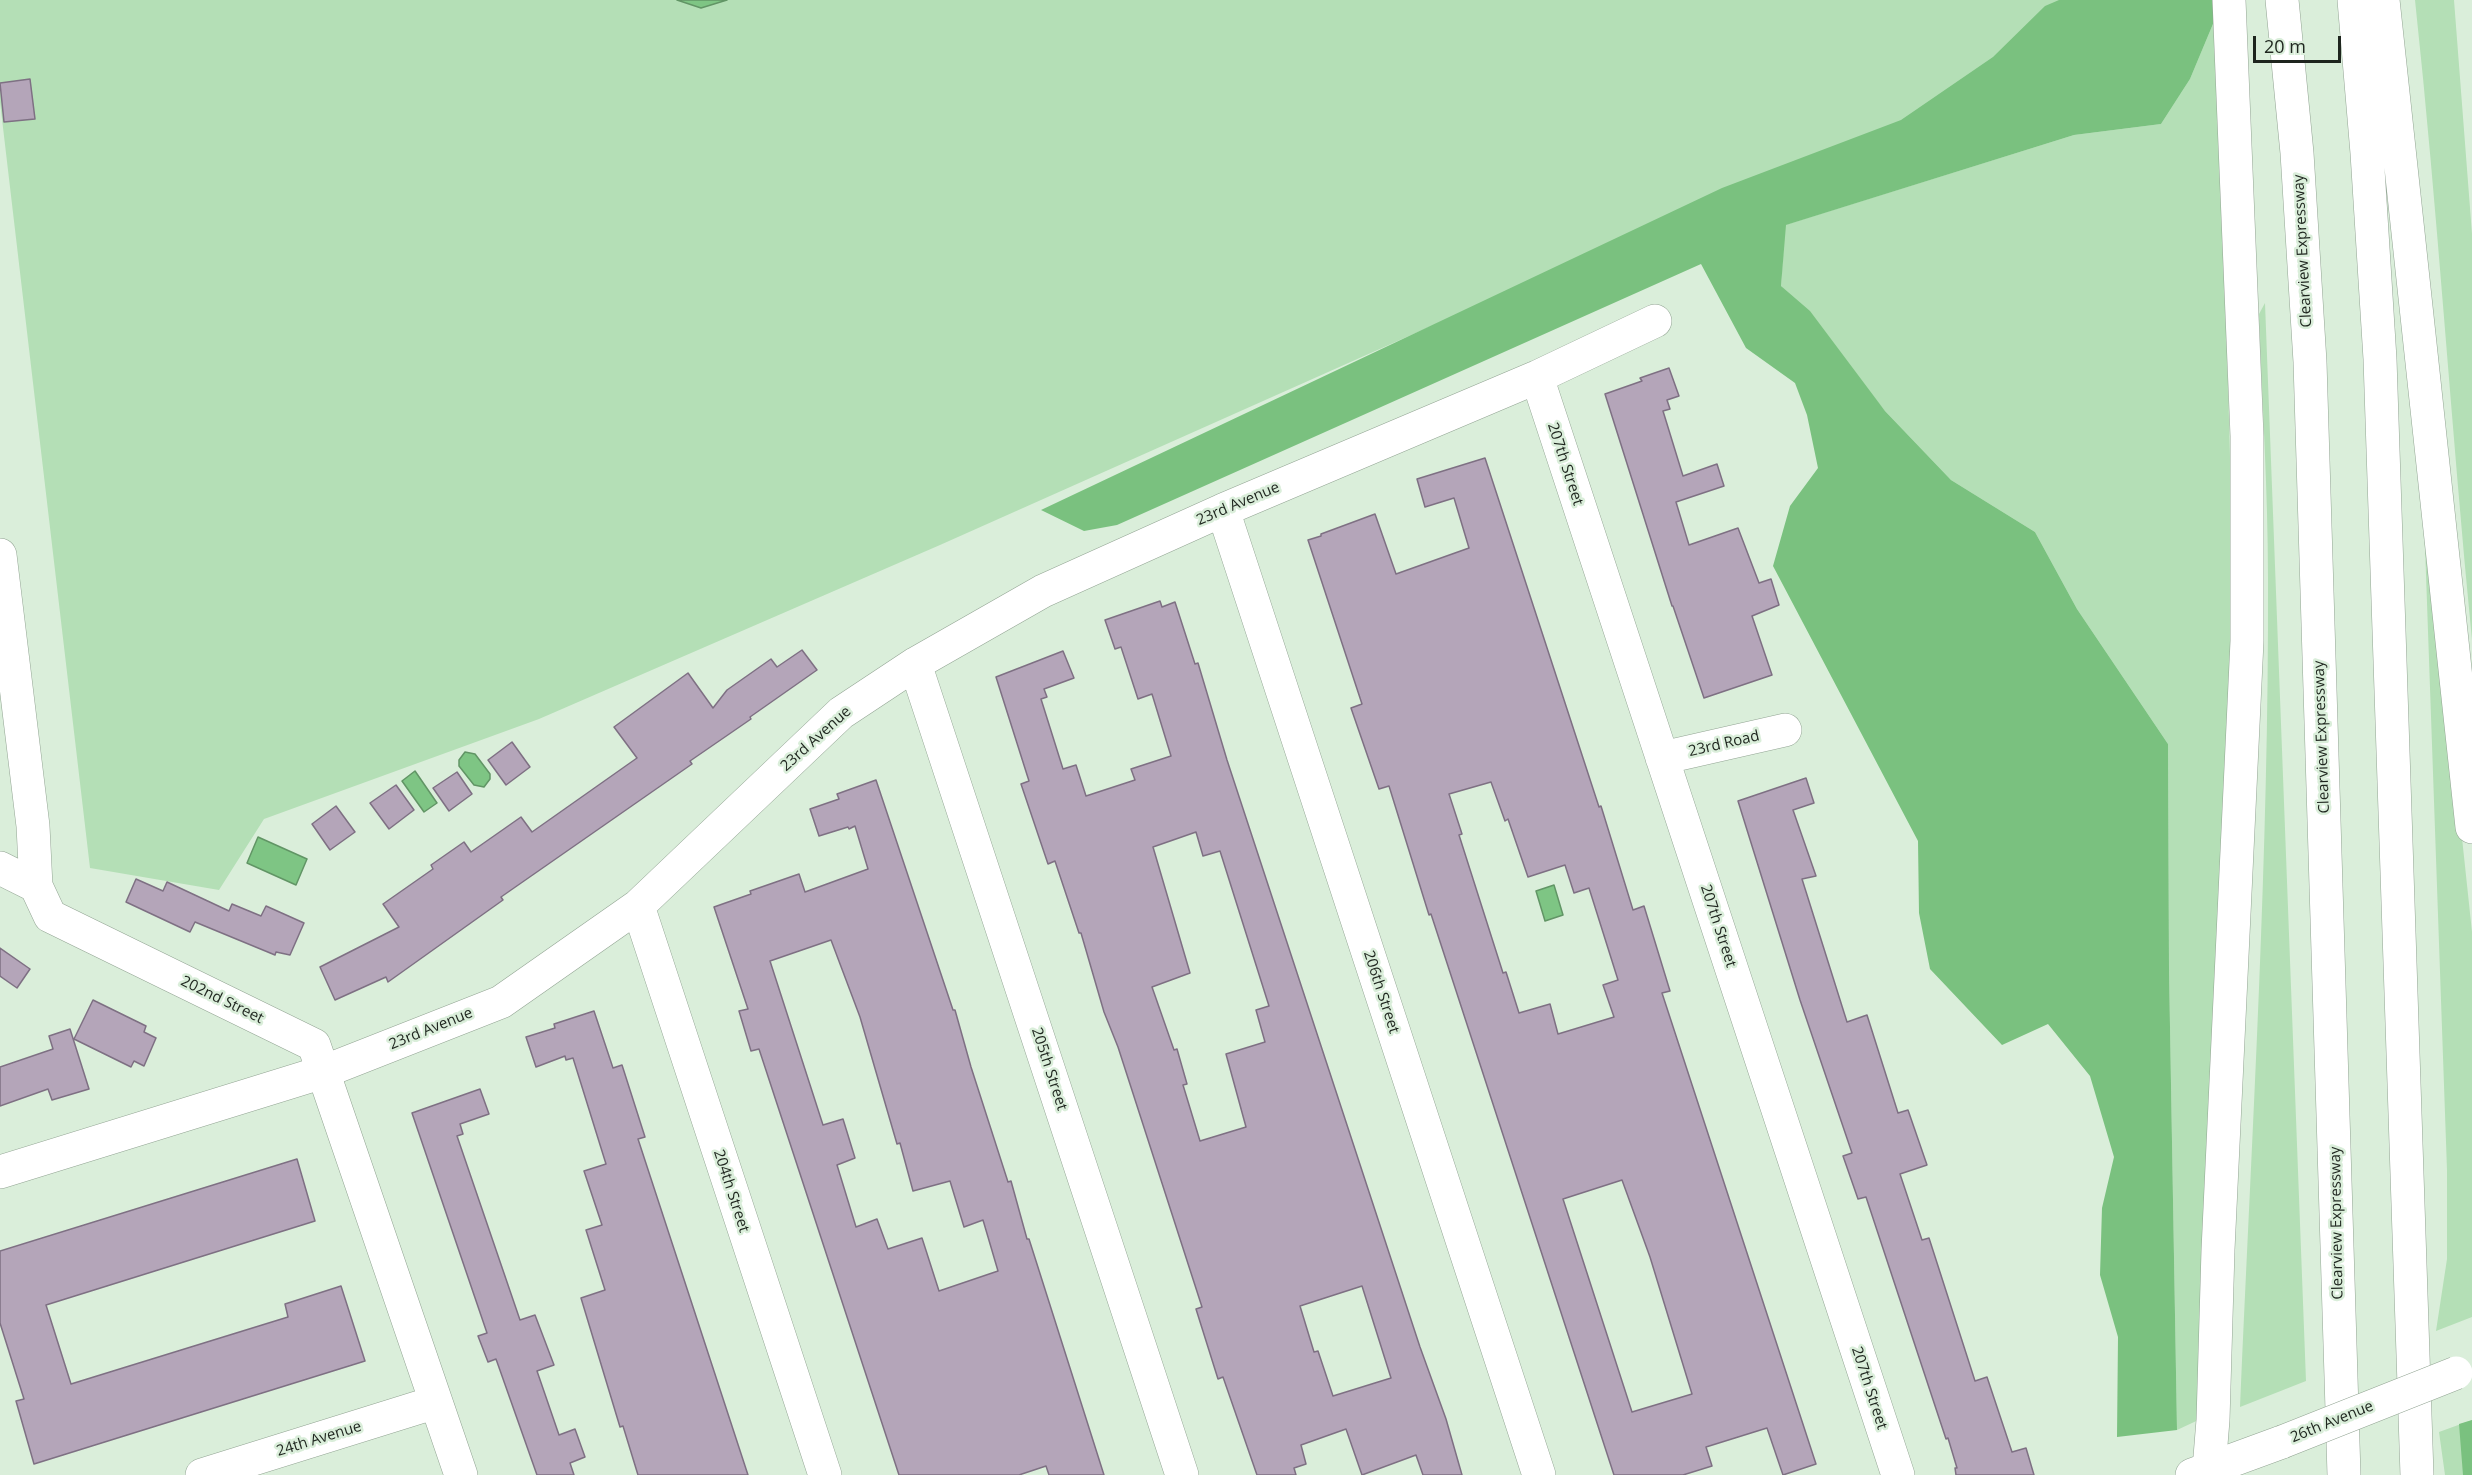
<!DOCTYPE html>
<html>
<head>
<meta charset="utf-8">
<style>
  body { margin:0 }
  #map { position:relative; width:2472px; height:1475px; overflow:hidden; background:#daeeda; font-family:"Open Sans",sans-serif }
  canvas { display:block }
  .scale { position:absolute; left:2253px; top:36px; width:88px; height:27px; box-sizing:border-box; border:3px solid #1e251e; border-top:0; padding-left:8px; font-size:18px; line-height:21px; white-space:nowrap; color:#1e251e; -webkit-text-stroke:4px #daeeda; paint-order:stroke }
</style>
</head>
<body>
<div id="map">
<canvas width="2472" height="1475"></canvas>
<div class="scale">20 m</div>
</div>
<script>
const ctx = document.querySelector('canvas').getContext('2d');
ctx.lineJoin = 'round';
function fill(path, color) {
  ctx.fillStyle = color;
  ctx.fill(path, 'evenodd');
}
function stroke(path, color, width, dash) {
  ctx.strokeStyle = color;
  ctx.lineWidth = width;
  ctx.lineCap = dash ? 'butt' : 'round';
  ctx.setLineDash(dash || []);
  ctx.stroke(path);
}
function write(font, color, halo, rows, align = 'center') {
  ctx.font = font + ' "Open Sans",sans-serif';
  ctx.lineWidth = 5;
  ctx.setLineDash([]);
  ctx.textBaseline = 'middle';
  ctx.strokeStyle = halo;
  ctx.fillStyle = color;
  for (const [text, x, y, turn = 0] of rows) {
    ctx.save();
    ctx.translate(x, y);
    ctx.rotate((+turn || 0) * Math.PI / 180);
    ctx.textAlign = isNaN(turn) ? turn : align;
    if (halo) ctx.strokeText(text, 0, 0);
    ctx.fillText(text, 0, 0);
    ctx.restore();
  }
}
fill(new Path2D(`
  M0,0h2151l1,41 -678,266 -534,238 -401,174 -275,100 -45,71 -129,-22 -90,-766z
  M2415,0h39l18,234v406c-21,-213 -34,-427 -57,-640z
  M2218,12l15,556 -26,848 -30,14 -8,-461 -1,-225 -91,-135 -42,-77 -84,-52 -66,-69 -104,-125 4,-61 289,-90 87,-11 29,-45z
  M2265,303l41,1078 -66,26c12,-277 29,-553 28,-829 0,-88 -6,-176 -9,-264z
  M2422,461l50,471v385l-36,14 11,-72v-89z
  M2472,1420v55h-27l-6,-43z`), '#b4dfb6');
fill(new Path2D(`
  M2059,0h158l1,12 -28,67 -29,45 -87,11 -288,90 -5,61 29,25 75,100 66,69 84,52 42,77 91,135 1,225 8,461 -60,7 1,-100 -18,-62 2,-67 12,-51 -24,-81 -42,-52 -46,21 -72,-76 -11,-56 -1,-72 -145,-275 17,-60 28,-38 -11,-53 -12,-32 -49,-35 -45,-84 -584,261 -33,6 -43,-21 681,-322 179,-68 92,-63 52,-51z
  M2472,1420v55h-9l-4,-51z`), '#7ac17f');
const water = new Path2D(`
  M677,0h50l-26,8z
  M465,752l10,2 15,20v5l-6,8 -10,-2 -15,-19v-6z
  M415,771l22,32 -13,9 -22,-31z
  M258,837l49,22 -11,26 -49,-22z
  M1554,885l9,30 -18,6 -9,-30z`);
fill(water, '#7ec584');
stroke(water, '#619565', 1.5);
const building = new Path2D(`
  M30,79l5,40 -31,3 -4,-39z
  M1669,368l10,28 -12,4 3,9 -7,2 20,65 34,-12 7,22 -48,16 13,43 49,-17 21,55 12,-4 8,26 -27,11 20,59 -68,23 -31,-92h-1l-67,-212 37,-13 -2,-3z
  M1485,458l114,349 2,-1 32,104 11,-4 26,85 -8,2 154,471 -33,11 -16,-47 -61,19 6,19 -29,9h-69l-183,-561 -2,1 -40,-129 -10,3 -28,-81 11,-4 -54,-164 13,-4v-2l54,-20 21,60 73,-26 -15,-50 -29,9 -8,-28zM1491,782l14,39 3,-2 20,58 37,-12 9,28 15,-5 29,92 -15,5 11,32 -56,17 -8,-30 -31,9 -13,-41 -3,1 -44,-138 3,-1 -13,-40zM1622,1180l28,77 42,137 -60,18 -69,-213z
  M1160,601l2,6 13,-5 20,62 3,-1 29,97 193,587 26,72 16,56h-39l-7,-20 -54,20 -16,-46 -45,16 5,19 -12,4 2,7h-39l-34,-98 -5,2 -22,-70 6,-2 -84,-260 -14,-35 -23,-79h-2l-24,-72 -7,3 -27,-80 8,-3 -33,-104 67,-26 11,27 -30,11 3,8 -6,2 22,70 13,-4 10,31 49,-16 -4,-11 40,-13 -19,-62 -14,5 -17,-52 -6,2 -10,-29zM1196,832l7,24 17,-5 49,155 -13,4 9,32 -39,12 20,73 -46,14 -17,-56 4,-1 -10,-35 -3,1 -22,-63 38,-14 -37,-126zM1362,1286l29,92 -58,18 -15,-45 -4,1 -14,-46z
  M802,650l15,20 -67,47 1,2 -61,42 2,3 -191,133 2,3 -115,82 -2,-5 -51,23 -15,-33 79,-40 -16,-23 50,-35 -2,-4 33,-23 7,10 50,-35 11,15 105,-74 -23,-31 74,-54 25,35 14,-18 44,-31 6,8z
  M512,742l18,25 -24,18 -18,-25z
  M457,772l15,22 -23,17 -16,-23z
  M1806,778l8,25 -21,7 23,66 -14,3 45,143 20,-7 31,98 10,-3 19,55 -27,9 22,66 7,-2 46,143 12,-4 25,75 14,-4 8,27h-78l-1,-7h2l-9,-30 -2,1 -80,-242 -8,2 -15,-43 9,-3 -52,-153 -62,-199z
  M876,780l77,230h2l16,57 37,115 3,-1 16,58h2l75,236h-55l-3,-9 -27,9h-120l-140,-426 -8,2 -12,-40 9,-2 -34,-102 37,-13 -1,-3 49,-17 6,18 63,-23 -13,-43 -6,3 -1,-2 -29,9 -9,-27 29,-10 -2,-5zM831,940l29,77 37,127 3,-1 13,48 37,-10 14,46 19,-7 15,51 -59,20 -17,-53 -34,11 -11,-30 -21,8 -19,-62 18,-7 -12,-39 -20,6 -53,-164z
  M396,785l18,25 -25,19 -19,-26z
  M336,806l19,26 -25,18 -18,-26z
  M136,879l27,12 4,-9 62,29 3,-7 29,12 5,-10 38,17 -14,32 -14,-3 -1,3 -80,-33 -5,10 -64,-30z
  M0,948l30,21 -13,19 -17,-12z
  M93,1000l53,26 -2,6 12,6 -12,28 -10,-5 -3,6 -57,-28z
  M594,1011l19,57 9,-3 23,72 -7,2 110,336h-110l-15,-49 -3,1 -39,-129 24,-8 -19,-60 16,-5 -18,-54 22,-7 -33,-106 -7,2 -1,-4 -29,11 -10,-30 29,-9 -1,-4z
  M70,1029l19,60 -37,11 -4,-11 -48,17v-39l53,-18 -4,-13z
  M480,1089l9,25 -29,10 3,10 -6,2 63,184 15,-5 19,50 -17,6 22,64 16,-6 10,28 -15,6 4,12h-37l-41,-116 -8,3 -10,-26 9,-3 -75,-220z
  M297,1159l18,62 -269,84 25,79 217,-67 -3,-13 56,-18 24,75 -331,103 -18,-63 8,-2 -24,-76v-72z`);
fill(building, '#b4a5b9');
stroke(building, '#7e7083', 1.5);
const minor = new Path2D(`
  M1537,377l361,1098
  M1223,510l316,965
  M0,555l33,271 3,60 14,30 264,129 147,430
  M915,664l267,811
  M1662,758l123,-28
  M0,868l36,18
  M638,906l187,569
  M0,1172l323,-100 178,-70 137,-96 203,-193 74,-49 128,-73 180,-81 314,-133 118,-56
  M202,1475l234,-73
  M2192,1475l90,-33`);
const highway = new Path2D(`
  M2282,0l15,153 13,209 34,1113
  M2354,0l13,153 13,206 37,1116
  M2383,0l89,827
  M2209,1469l4,-49 5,-170 29,-609v-205l-18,-436`);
stroke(minor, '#92a493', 34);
stroke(highway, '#92a493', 34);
stroke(minor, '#fff', 33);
stroke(highway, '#fff', 33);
const minorBridge = new Path2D(`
  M2282,1442l174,-69`);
stroke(minorBridge, '#92a493', 34, []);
stroke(minorBridge, '#fff', 33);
write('15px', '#1e251e', '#daeeda', [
  ["Clearview Expressway",2303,251,-93],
  ["207th Street",1565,464,72],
  ["23rd Avenue",1238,504,-23],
  ["Clearview Expressway",2322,737,-92],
  ["23rd Avenue",816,739,-42],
  ["23rd Road",1724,744,-13],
  ["207th Street",1718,926,72],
  ["206th Street",1381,992,72],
  ["202nd Street",222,1000,26],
  ["23rd Avenue",431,1029,-22],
  ["205th Street",1049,1069,72],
  ["204th Street",731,1191,72],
  ["Clearview Expressway",2337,1223,-91],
  ["207th Street",1869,1388,72],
  ["26th Avenue",2332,1422,-22],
  ["24th Avenue",319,1439,-17]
]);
</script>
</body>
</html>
